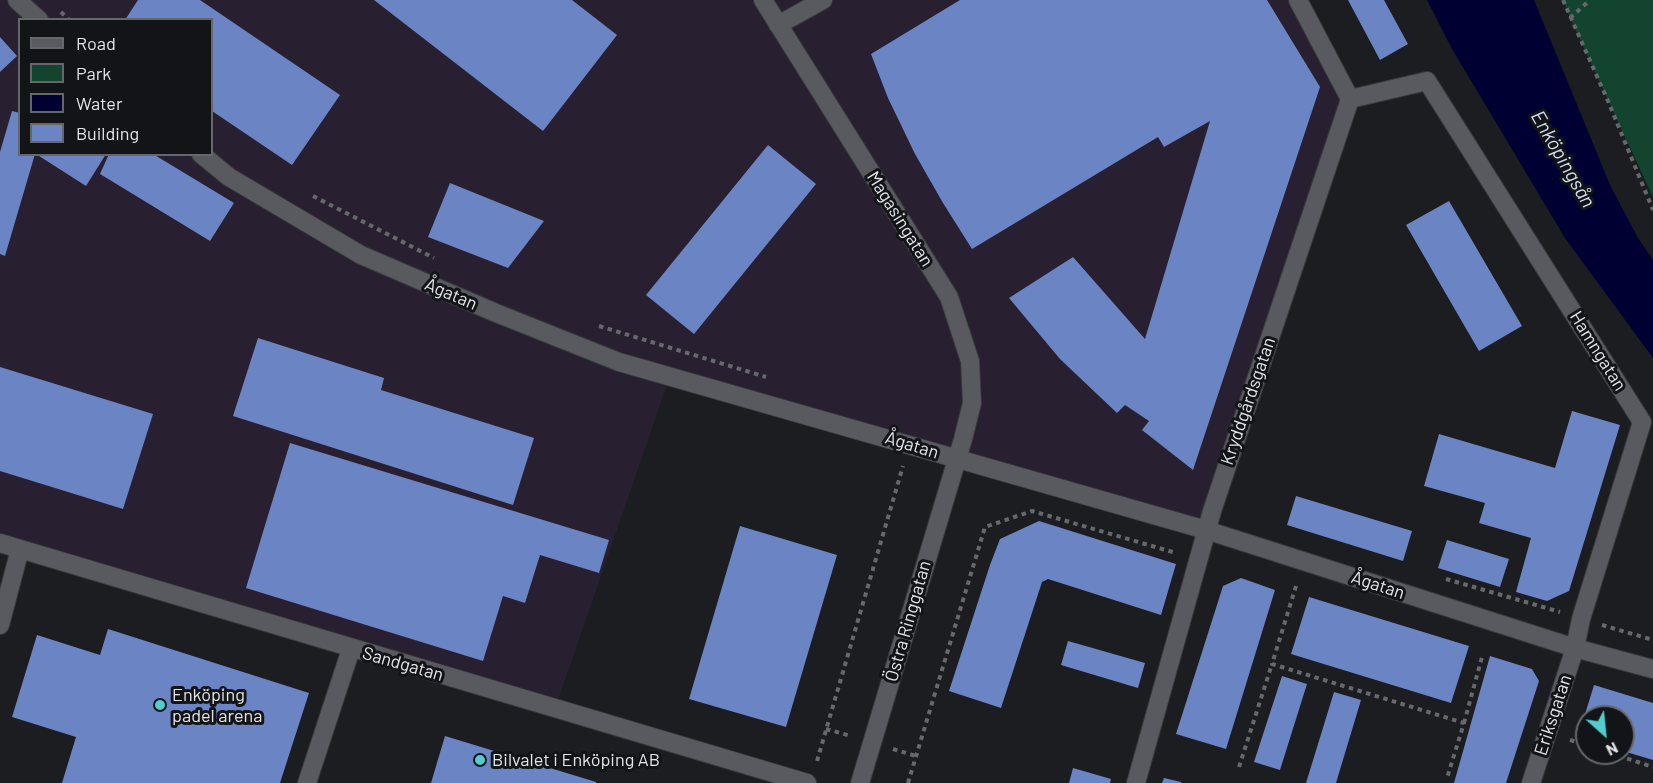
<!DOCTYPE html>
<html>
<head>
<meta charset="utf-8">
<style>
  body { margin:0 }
  #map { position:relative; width:1653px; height:783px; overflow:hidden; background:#1b1d21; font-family:Barlow,sans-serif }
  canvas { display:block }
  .legend { position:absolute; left:18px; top:18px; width:195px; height:138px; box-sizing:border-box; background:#121418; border:2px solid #66676b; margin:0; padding:8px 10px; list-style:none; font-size:18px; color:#e3e4e7 }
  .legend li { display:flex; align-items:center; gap:12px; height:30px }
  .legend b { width:30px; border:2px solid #66676b }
  .north { position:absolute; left:1575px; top:705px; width:60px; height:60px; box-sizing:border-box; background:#121418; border:2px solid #66676b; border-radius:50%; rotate:153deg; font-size:16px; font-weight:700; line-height:24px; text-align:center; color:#e3e4e7 }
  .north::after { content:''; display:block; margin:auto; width:21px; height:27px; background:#52cdce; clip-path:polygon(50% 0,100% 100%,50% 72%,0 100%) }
</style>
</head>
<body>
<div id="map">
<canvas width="1653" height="783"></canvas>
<ul class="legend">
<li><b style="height:8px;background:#585a5f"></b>Road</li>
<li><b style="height:16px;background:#134430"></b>Park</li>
<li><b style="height:16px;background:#000132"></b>Water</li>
<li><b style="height:16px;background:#6b84c4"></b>Building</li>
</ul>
<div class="north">N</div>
</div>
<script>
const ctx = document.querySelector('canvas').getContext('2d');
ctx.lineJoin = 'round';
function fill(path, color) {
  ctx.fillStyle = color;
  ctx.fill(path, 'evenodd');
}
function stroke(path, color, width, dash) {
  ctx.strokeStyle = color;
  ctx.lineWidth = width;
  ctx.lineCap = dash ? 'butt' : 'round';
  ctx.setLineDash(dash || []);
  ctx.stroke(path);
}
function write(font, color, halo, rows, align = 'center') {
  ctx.font = font + ' Barlow,sans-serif';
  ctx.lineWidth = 6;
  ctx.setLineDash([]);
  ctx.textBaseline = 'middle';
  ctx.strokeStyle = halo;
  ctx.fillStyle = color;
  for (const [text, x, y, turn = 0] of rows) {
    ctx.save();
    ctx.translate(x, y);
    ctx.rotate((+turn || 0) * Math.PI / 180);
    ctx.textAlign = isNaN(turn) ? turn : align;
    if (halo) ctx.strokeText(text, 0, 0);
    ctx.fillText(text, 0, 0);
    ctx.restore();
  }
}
fill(new Path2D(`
  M0,0h1298l52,99 -144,431 -536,-154 -115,333 -555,-166zM20,20h192v134h-192z`), '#282030');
fill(new Path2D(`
  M1563,0h90v197l-83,-179z`), '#134430');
fill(new Path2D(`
  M1427,0h107l76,185 28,53 15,22v98l-88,-120 -113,-189z`), '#000132');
fill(new Path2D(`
  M138,0h62l140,95 -48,70 -80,-54v-91h-87z
  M374,0h198l45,35 -74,96z
  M960,0h307l53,87 -127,383 -51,-40 7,-9 -24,-16 -8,8 -57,-54 -51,-61 64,-41 72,82 65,-218 -46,26 -6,-10 -186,112 -29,-46 -28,-49 -27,-56 -17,-44z
  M1348,0h36l24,44 -28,16z
  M0,37l17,19 -17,16z
  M12,111l8,2v41h15l-30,102 -5,-2v-102z
  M768,145l48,39 -122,150 -48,-39z
  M36,154h70l-20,32z
  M109,154h44l81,49 -24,38 -110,-67z
  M450,183l94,38 -36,47 -80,-31z
  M1449,201l73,125 -43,25 -73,-126z
  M258,338l126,40 -3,12 153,48 -21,67 -280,-89z
  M0,367l153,47 -30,95 -123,-38z
  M1572,411l48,14 -51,166 -22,10 -31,-9 15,-54 -52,-15 6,-20 -61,-17 15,-52 116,34z
  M290,443l319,97 -10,33 -59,-18 -15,48 -22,-7 -20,65 -237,-73z
  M1296,496l116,35 -9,30 -116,-36z
  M1039,521l137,43 -15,51 -113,-36 -6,3 -41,126 -52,-17 41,-126 10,-26z
  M740,526l97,29 -51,172 -97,-28z
  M1447,540l62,19 -9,28 -62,-19z
  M1241,578l34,12 -49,159 -50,-15 47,-148z
  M1309,597l160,49 -18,57 -160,-49z
  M108,629l201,64 -29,90h-218l14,-46 -64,-20 25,-82 63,20z
  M1068,641l77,22 -7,25 -77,-23z
  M1490,656l42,13 7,12 -33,102h-52z
  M1282,676l25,8 -27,86 -26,-8z
  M1594,685l59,18v57l-30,-9v-34h-36v23l-9,-3z
  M1334,692l27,8 -25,83h-30z
  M445,736l151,46v1h-165z
  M1073,768l38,11 -1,4h-41z
  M1164,778l17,4v1h-19z`), '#6b84c4');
const minor = new Path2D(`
  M17,0l22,20
  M763,0l186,297 21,64 2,42 -9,36 -103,344
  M1298,0l52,99
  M778,25l45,-25
  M201,154l28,23 132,78 135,58 123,49 587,168 369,118 78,21
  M0,543l807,240
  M0,625l20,-76
  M307,783l44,-134
  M1136,783l76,-272 138,-412 77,-18 215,341 -61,197 -6,29 -44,135`);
stroke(minor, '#37383b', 20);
stroke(new Path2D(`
  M1563,0l45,101 45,109
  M61,12l8,8
  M1570,18l20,-18
  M313,196l121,62
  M599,326l167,51
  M1446,579l114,33
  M1296,586l-24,78 192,59 -17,55
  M1602,625l51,15
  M1464,723l18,-66
  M826,729l25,7
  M1570,740l17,5
  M893,749l23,7
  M1610,753l43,14
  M817,761l86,-295
  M1239,767l33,-103
  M908,783l77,-256 47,-16 144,42`), '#66686c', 4, [4.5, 4.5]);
stroke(minor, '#585a5f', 18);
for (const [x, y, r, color] of [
  [160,705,6,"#52cdce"],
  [480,760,6,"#52cdce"]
]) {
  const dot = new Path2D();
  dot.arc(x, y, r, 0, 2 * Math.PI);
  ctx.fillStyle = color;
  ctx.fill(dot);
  stroke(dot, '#121418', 2);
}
write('18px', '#e3e4e7', '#121418', [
  ["Magasingatan",900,219,58],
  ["Ågatan",451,294,23],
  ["Hamngatan",1598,351,58],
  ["Kryddgårdsgatan",1248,401,-71],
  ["Ågatan",912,445,17],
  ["Ågatan",1378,585,18],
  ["Östra Ringgatan",908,621,-74],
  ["Sandgatan",403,664,16],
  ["Eriksgatan",1553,715,-72]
]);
write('18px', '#e3e4e7', '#121418', [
  ["Enköping",172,695],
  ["padel arena",172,716],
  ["Bilvalet i Enköping AB",492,760]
], 'left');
write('italic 20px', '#d3dff0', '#121418', [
  ["Enköpingsån",1563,159,60]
]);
</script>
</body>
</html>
